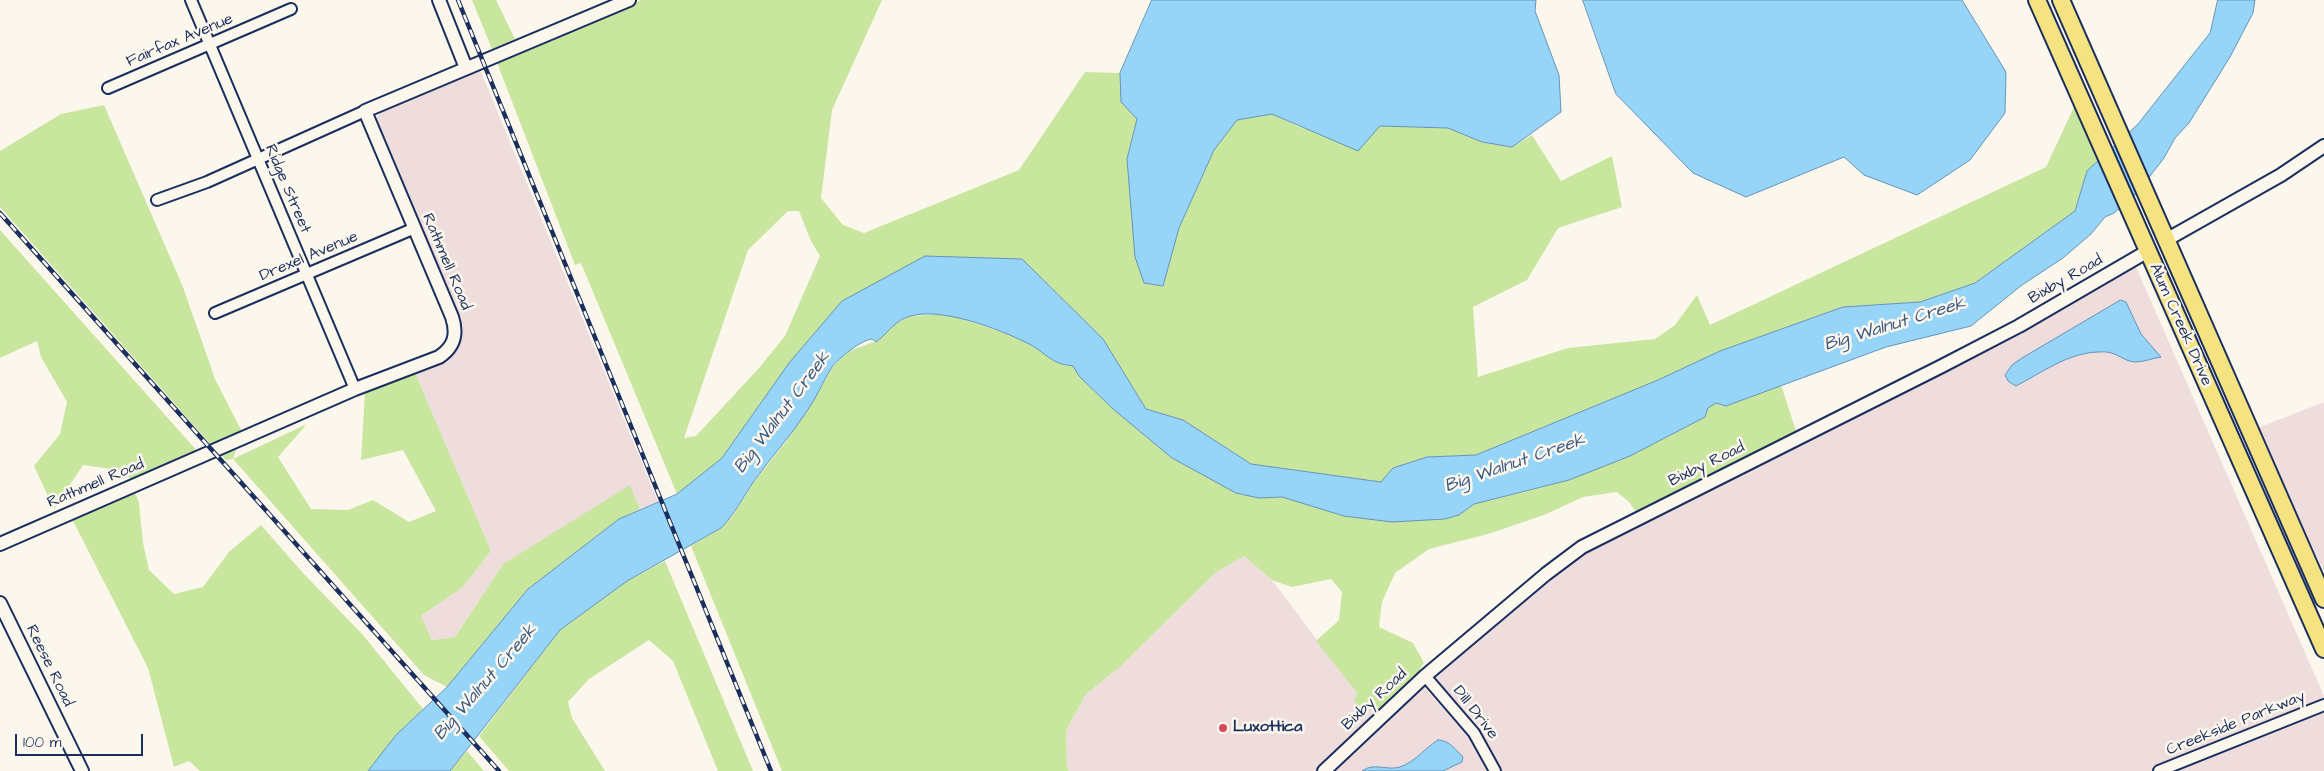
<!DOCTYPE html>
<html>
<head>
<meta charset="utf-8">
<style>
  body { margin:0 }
  #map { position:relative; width:2324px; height:771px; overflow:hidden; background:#fbf7ec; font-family:"Architects Daughter",sans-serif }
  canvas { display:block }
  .scale { position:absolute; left:15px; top:734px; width:128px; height:22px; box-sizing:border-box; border:2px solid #1b2f5e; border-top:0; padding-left:6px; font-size:15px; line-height:18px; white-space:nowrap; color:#1b2f5e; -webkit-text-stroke:4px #fbf7ec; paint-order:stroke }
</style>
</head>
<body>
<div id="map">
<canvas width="2324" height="771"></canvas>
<div class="scale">100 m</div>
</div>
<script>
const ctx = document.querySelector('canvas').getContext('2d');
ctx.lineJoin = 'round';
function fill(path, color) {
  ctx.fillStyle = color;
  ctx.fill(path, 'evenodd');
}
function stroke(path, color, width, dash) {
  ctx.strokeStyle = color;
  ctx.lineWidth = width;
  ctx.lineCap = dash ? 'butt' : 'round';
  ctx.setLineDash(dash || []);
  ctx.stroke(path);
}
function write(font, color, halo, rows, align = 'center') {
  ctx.font = font + ' "Architects Daughter",sans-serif';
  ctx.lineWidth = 5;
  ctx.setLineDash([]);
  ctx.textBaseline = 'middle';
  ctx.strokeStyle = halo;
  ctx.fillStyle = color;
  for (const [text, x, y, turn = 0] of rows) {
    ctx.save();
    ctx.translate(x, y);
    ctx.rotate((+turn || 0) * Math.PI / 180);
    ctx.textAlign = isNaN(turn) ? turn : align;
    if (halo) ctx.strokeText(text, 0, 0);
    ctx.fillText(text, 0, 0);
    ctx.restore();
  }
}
fill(new Path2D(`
  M479,67l179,435 -18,7 -10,-23 -127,78 -48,73 -23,3 -11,-24 42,-29 28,-36 -77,-181 46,-37 -84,-208 1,-8 9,-11z
  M2133,260l191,436v75h-829l-5,-12 -65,-83 137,-115z
  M2324,402v169l-69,-142z
  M1244,556l28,24 85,113 32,10 26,-26 59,66 13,28h-418l-2,-4 -1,-36 20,-37 34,-27 95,-94z`), '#efddde');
fill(new Path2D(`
  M472,0h24l19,39 -23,10z
  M641,0h241l-50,110 -11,88 22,27 21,8 155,-63 66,-98 35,1 1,29 16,17 -10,40 36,126 16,-57 35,-78 23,-30 35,-6 32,15 76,-3 68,2 34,14 30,5 20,-12 29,46 51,-25 10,51 -64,21 -31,52 -54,27 5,70 90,-29 87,-9 20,-14 22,-30 13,30 336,-158 29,-62 25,55 -13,11 -12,40 -100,72 -55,19 -77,5 -123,44 -62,29 -182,75 -49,2 -33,11 -13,14 -130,-18 -68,-44 -37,-11 -43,-70 -81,-80 -180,43 -53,61 -67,95 -45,36 -96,-231 -6,2 -79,-205zM788,211h11l12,30 9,15 -35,80 -26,32 -63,68 -12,2 64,-188z
  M104,105l79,182 32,92 27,53 -9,27 74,-35 -29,33 33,52 37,1 25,-10 36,22 27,-11 -33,-61 -42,10 4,-69 49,-21 77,181 -28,36 -42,29 11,24 23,-3 48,-73 127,-79 10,24 -21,10 -91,70 -81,98 -23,-12 -191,-216 -7,1 -20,-21 -206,-232v-56l61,-37z
  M0,230l199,223 -65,27 -23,-11 -28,-4 -29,44 -20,-43 26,-32 7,-32 -26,-45 -4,-16 -37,17z
  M947,314l58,19 25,11 27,18 16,4 6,10 34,33 126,85 20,4 23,-1 62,19 48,6 53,-3 14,-4 15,-11 69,-17 87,-31 75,-39 3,-9 8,-5 10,3 55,-21 15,46 -160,81 -7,-10 -12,-10 -34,5 -39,18 -56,19 -59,15 -34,24 -13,29 -3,25 34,16 11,20c-13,20 -33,47 -58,48l-12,-10 3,-8 -41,-52 23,-21 3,-28 -11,-13 -39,8 -20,-7 -28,-24 -29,17 -95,94 -34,27 -20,37 1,36 2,4h-287l-91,-225 30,-18 11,-11 22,-35 31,-39 23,-33 25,-43 8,-9 11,-8 27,-10 14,-15 18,-9z
  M134,490l5,13 4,40 6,27 25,24 29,-7 26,-35 32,-27 42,48 60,62 60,74 -27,27 -28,35h-168l-11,-10 -15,6 -26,-99 -77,-151z
  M665,561l88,210h-35l-45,-110 -24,-21 -60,39 -21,23 4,16 33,53h-96l-30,-35 81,-106 67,-49z
  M467,751l17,20h-34z`), '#c9e69e');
const water = new Path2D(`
  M1152,0h384l-1,11 24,64 2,37 -49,35 -30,-5 -34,-14 -68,-2 -22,25 -86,-37 -35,6 -23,30 -35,78 -16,58 -19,-3 -9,-26 -8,-98 10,-40 -16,-17 -1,-29z
  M1583,0h379l44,72 -1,41 -35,47 -53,35 -53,-20 -20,-18 -98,40 -53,-24 -77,-79z
  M2218,0h37l-2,13 -23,44 -41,66 -14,15 -11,20 -28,36 -22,19 -9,4 -14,17 -28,24 -41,27 -51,41 -85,21 -160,59 -10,-3 -8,5 -3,9 -75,39 -61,24 -95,24 -15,11 -14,4 -53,3 -48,-6 -62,-19 -23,1 -23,-5 -64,-35 -59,-49 -34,-33 -6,-10c-4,-1 -8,-1 -11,-2 -12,-3 -22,-15 -33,-20 -29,-15 -94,-40 -124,-26 -13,6 -19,17 -29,24l-4,-3c-11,1 -33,19 -40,28 -9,14 -15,30 -25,44 -16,25 -36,46 -53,70 -11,16 -19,33 -33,47l-94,53 -67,49 -110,141h-82l28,-36 51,-48 81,-98 91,-70 58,-25 45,-36 67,-95 53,-62 83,-45 97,3 81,80 43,70 37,11 68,44 130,18 12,-14 34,-11 49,-2 182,-75 62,-29 123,-44 77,-5 55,-19 100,-72 12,-40 51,-47 72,-91z
  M2121,300l5,2 15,32 20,23c-8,1 -17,5 -26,5 -14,-1 -18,-12 -37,-10 -30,1 -55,20 -82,34l-8,-5 -3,-6 7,-10 10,-7z
  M1438,740c11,0 17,9 25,17l-1,5 -19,9h-81c12,-9 25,0 38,-4 15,-5 25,-19 38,-27z`);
fill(water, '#96d5f7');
stroke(water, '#6593ba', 1);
const minor = new Path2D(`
  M191,0l164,389
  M108,88l183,-79
  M157,200l50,-18 158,-71
  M215,313l200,-85
  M1425,676l49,57 21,38
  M2159,771l165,-66`);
const tertiary = new Path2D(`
  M439,0l27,68
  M2166,240l115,-65 43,-29
  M0,544l355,-155 84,-32c15,-10 19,-22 13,-40l-87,-206 264,-111
  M0,603l82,168
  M1324,771l101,-95 121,-102 36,-27 360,-181 77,-40 129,-75`);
const primary = new Path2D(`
  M2037,0l287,649
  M2061,0l263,599`);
stroke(minor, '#1b2f5e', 14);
stroke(tertiary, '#1b2f5e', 16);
stroke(primary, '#1b2f5e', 20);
stroke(minor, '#fbf7ec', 10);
stroke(tertiary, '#fbf7ec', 12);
stroke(primary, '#f5e382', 16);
const rail = new Path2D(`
  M458,0l313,771
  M0,213l499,558`);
stroke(rail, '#1b2f5e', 4.5);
stroke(rail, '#fbf7ec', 2.5, [8]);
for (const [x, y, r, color] of [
  [1223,728,5,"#d1495b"]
]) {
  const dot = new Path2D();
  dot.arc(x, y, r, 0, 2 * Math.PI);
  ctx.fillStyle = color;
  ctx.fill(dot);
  stroke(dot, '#fbf7ec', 2);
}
write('16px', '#1b2f5e', '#fbf7ec', [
  ["Fairfax Avenue",180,41,-23],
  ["Ridge Street",287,189,67],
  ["Drexel Avenue",309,257,-23],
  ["Rathmell Road",446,262,67],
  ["Bixby Road",2066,280,-30],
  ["Alum Creek Drive",2180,325,66],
  ["Bixby Road",1707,465,-26],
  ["Rathmell Road",96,484,-23],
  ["Reese Road",49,666,64],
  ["Bixby Road",1375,700,-43],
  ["Dill Drive",1475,713,52],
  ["Creekside Parkway",2236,724,-22]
]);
write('bold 16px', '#1b2f5e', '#fbf7ec', [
  ["Luxottica",1233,728]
], 'left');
write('italic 18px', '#3a5884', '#fbf7ec', [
  ["Big Walnut Creek",1895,325,-17],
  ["Big Walnut Creek",783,413,-53],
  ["Big Walnut Creek",1515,464,-19],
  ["Big Walnut Creek",486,683,-49]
]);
</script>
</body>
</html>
